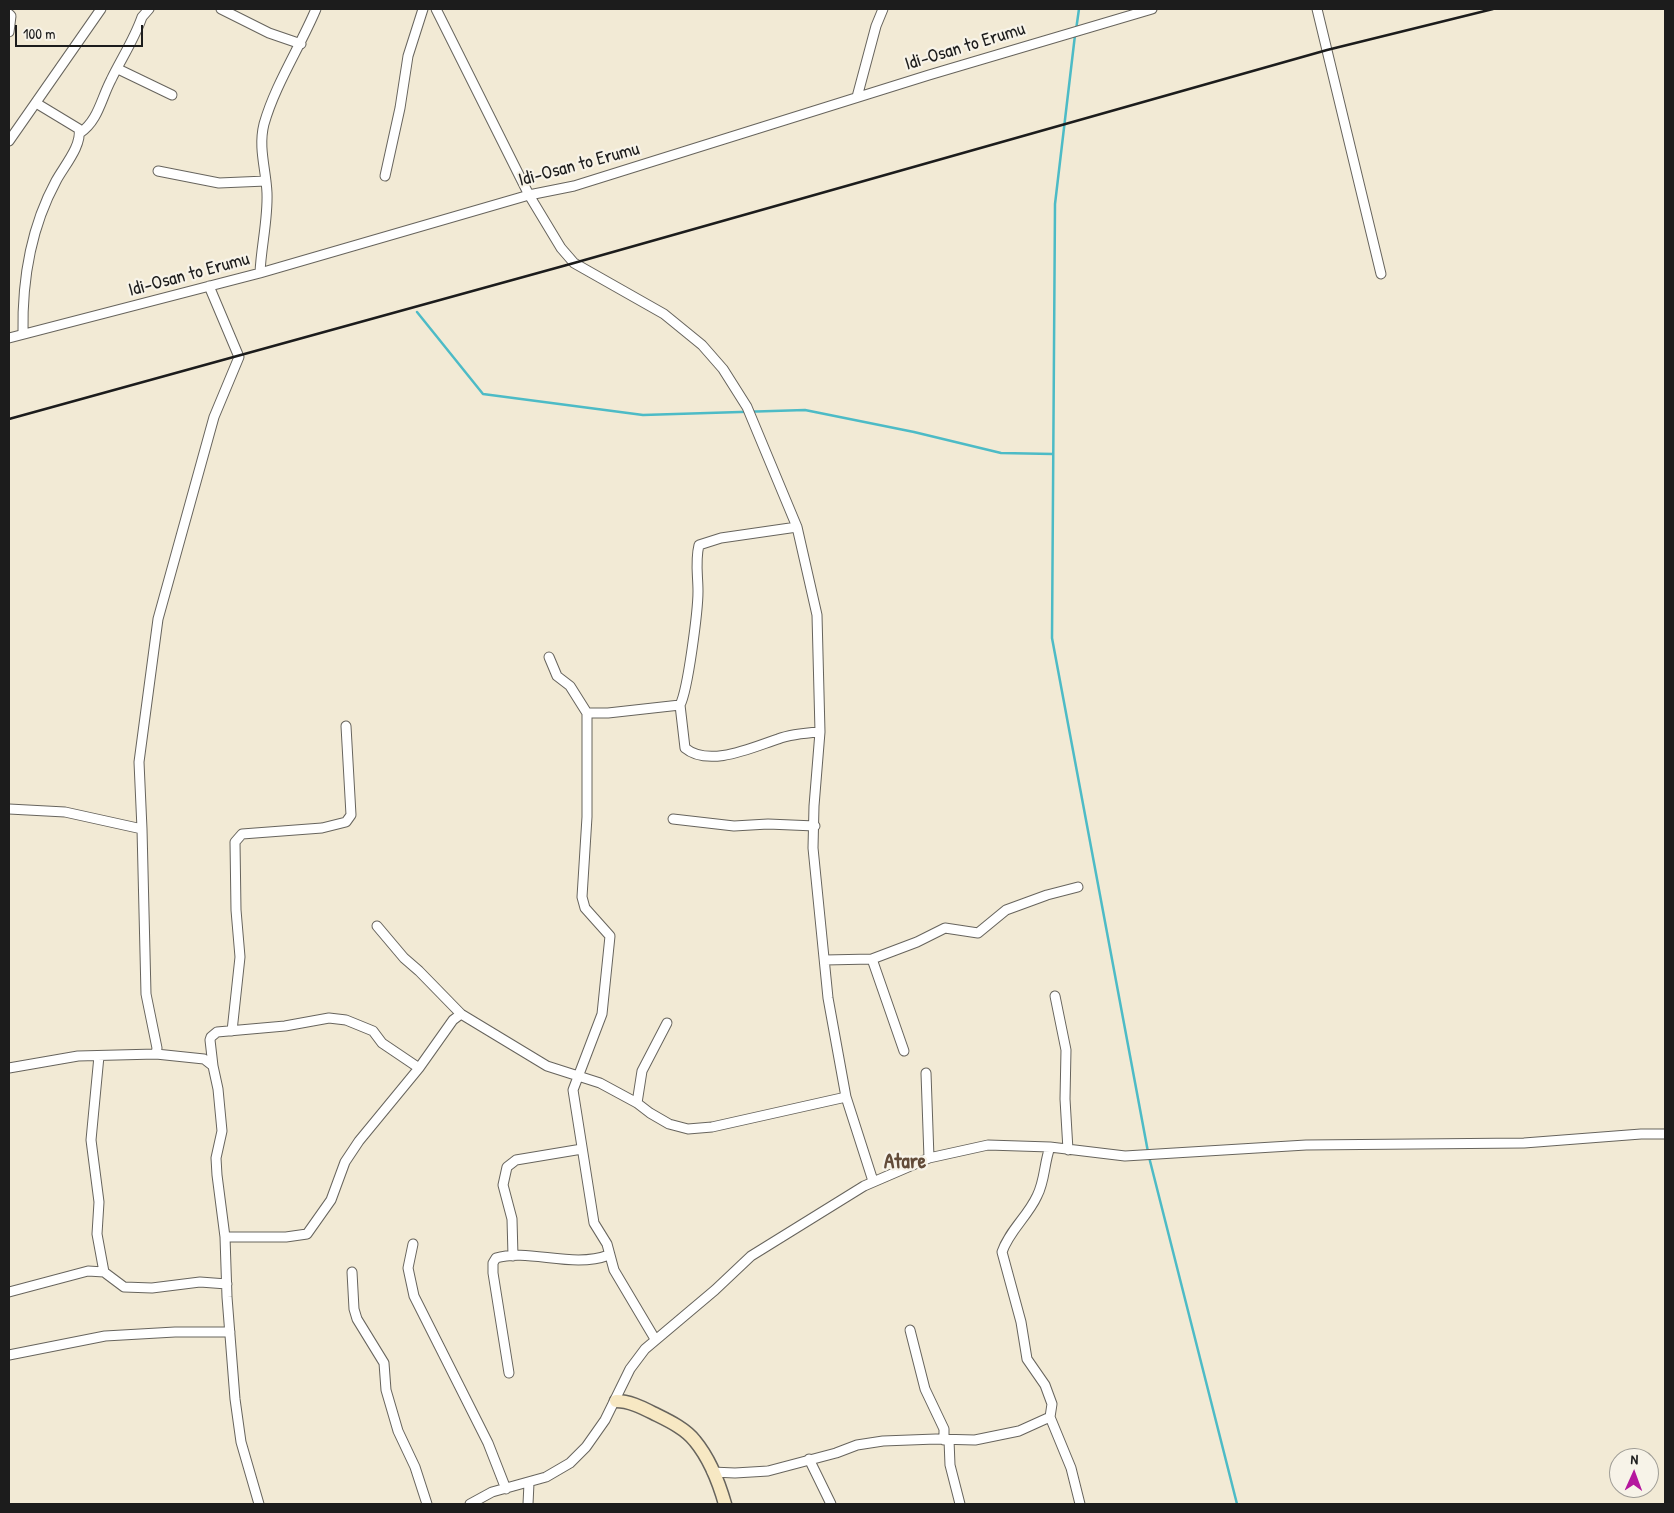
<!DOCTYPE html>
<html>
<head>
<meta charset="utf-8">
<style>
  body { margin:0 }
  #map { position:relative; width:1674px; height:1513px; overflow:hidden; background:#f2ead5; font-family:"Patrick Hand",sans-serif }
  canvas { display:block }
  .frame { position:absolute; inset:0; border:10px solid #1c1c1c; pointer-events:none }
  .north { position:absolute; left:1609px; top:1448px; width:50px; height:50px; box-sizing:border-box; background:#f7f3e8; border:1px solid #9f9d96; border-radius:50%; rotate:2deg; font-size:14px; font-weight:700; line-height:20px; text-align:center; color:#1c1c1c }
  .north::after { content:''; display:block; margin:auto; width:18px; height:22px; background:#b5179e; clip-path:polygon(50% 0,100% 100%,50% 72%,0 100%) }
  .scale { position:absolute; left:15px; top:25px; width:128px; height:22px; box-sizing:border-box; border:2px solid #1c1c1c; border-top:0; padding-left:6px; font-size:15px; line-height:18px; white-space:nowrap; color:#1c1c1c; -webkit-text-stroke:4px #f7f3e8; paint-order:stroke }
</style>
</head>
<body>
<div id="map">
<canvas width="1674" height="1513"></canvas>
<div class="frame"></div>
<div class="north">N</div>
<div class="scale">100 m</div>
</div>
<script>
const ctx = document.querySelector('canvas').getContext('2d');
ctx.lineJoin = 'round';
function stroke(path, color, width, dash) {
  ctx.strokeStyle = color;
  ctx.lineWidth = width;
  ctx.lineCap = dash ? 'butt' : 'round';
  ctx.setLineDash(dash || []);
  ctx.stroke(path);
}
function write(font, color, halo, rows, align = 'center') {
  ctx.font = font + ' "Patrick Hand",sans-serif';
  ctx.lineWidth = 4.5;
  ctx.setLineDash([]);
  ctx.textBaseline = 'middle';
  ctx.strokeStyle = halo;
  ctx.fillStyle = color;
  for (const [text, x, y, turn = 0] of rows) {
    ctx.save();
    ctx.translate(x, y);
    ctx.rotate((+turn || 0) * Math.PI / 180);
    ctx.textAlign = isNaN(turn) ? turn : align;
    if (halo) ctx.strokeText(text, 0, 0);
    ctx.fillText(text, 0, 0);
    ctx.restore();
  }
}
stroke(new Path2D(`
  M1076,30l3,-21
  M1075,35l-20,169 -3,434 96,514
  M417,312l66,82 160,21 162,-5 109,22 87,21 52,1
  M1149,1157l88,347`), '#4dbbc6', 2.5);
const street = new Path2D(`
  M221,9l48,24 32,11
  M436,9l93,186 32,53 13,15 90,51 38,31 21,24 24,38 50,120 20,88 3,117 -6,74 -1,42 15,150 18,99 27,84
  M1317,9l64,265
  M9,14l2,2 -2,16
  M118,69l54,26
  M857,97l19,-71 7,-17
  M80,133c18,-12 21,-34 31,-53 10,-21 23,-40 31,-63l7,-8
  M9,141l92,-132
  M158,171l61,12 47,-2
  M385,176l15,-68 8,-52 15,-47
  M260,273c1,-26 8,-53 7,-80 -1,-24 -9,-45 -3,-69 11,-39 36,-77 52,-115
  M23,334c-1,-52 8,-107 33,-153 8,-15 26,-35 23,-52l-43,-26
  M9,338l251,-65 269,-78 45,-9 355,-111 223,-66
  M549,657l8,19 13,10 17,27h21l72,-8c8,-15 18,-95 18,-114 0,-15 -3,-30 1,-46l22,-7 76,-11
  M680,705l5,43c24,20 68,-1 93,-9 13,-5 28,-6 42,-7
  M587,713v104l-5,80 3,11 25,28 -8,78 -29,76 21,133 13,21 7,26 41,69
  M9,809l56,3 77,17 -3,-67 19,-143 56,-202 25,-60 -30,-71
  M673,819l61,7 34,-2 47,2
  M142,829l4,165 11,54 -1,6 48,5 9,7 5,23 4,42 -6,27 1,17 8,62 2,60 8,102 6,43 18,62
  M377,926l27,32 15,13 42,43 86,52 53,17 37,20 13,10 19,11 19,5 24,-2 134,-30
  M872,959l32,92
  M825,960l47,-1 45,-17 28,-14 33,5 28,-23 41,-15 31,-8
  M1055,996l11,54 -1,49 3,51
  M232,1031l8,-74 -4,-47 -1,-68 7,-8 80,-6 24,-6 5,-7 -5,-89
  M99,1056l-8,84 8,62 -2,32 7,38
  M213,1066l-3,-26 1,-3 6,-5 68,-6 44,-8 17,2 27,11 9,12 37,25
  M9,1068l69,-12 78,-2
  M926,1073l3,85
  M637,1103l5,-32 25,-48
  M225,1237h61l21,-3 24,-34 14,-38 14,-21 60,-73 34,-48 8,-6
  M413,1244l-5,24 6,28 74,147 18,46
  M513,1256l-1,-37 -9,-34 4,-18 9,-7 66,-11
  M352,1272l2,37 3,10 27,44 2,27 12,41 17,36 12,37
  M9,1292l79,-21 16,1 20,15 28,1 48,-6 27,2
  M910,1330l15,59 19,40v11
  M9,1355l96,-19 70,-4h55
  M509,1373l-16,-100v-10l3,-5c33,-10 76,11 113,-3
  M1050,1417l21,51 9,36
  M949,1440l1,25 10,39
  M809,1459l22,45
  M712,1472l23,1 33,-2 68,-18 21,-8 26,-4 53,-2 39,1 44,-9 31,-14 2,-13 -7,-19 -18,-26 -6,-37 -19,-70c7,-21 26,-36 35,-56 8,-15 7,-33 13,-49
  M470,1504l22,-12 54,-15 24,-14 16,-16 19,-27 25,-51 15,-20 70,-59 36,-34 113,-70 65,-28 59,-13 62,2 75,9 181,-11 218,-2 117,-9h24
  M528,1504l1,-21`);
const secondary = new Path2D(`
  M616,1401c13,0 25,6 37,12 14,7 32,15 42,28 14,17 24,42 30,63`);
stroke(street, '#67645d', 11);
stroke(secondary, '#67645d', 15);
stroke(street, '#fff', 9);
stroke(secondary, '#f7e8c3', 12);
stroke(new Path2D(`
  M9,419l565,-156 753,-213 166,-41`), '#1c1c1c', 2.5);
write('19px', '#1c1c1c', '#f7f3e8', [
  ["Idi-Osan to Erumu",965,47,-17],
  ["Idi-Osan to Erumu",579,165,-15],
  ["Idi-Osan to Erumu",189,275,-15]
]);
write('bold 21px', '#624b38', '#f7f3e8', [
  ["Atare",905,1162]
]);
</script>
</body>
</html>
